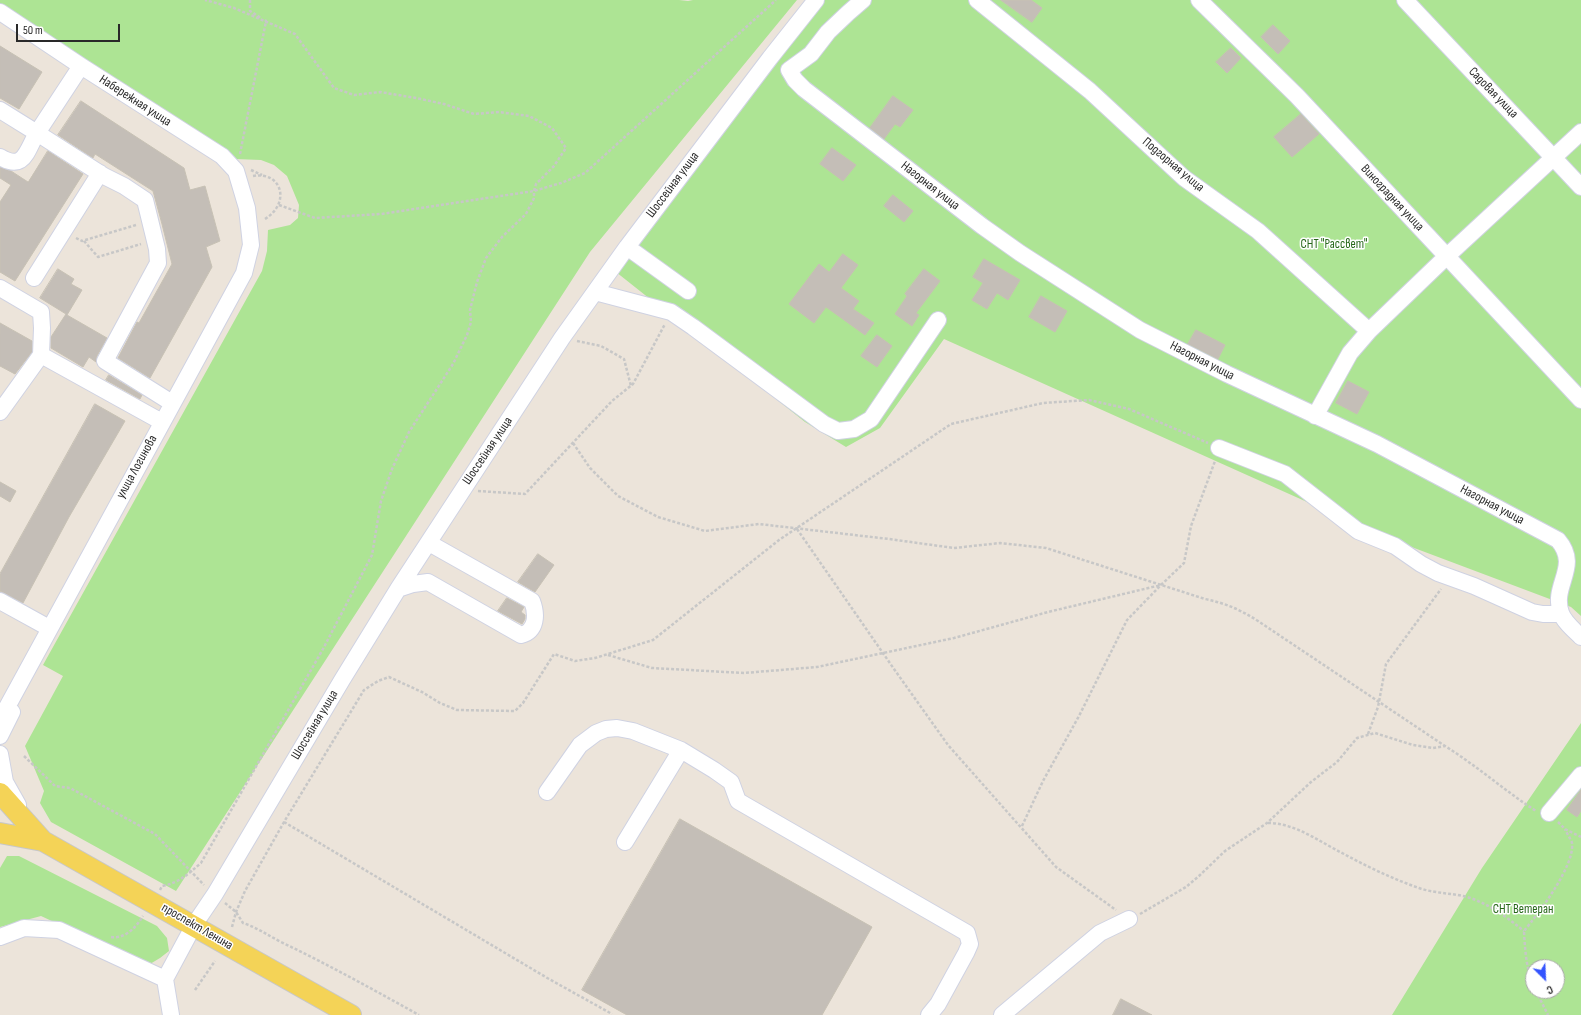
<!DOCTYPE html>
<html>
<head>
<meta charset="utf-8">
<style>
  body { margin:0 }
  #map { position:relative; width:1581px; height:1015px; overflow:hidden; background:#ece4da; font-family:"Sofia Sans Condensed",sans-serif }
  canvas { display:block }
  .north { position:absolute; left:1525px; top:959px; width:40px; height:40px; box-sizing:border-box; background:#fff; border:1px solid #a9a9a9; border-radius:50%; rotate:156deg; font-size:11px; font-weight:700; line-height:16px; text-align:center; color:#292929 }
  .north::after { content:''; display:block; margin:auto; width:14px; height:18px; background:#3454fe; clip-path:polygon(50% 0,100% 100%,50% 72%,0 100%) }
  .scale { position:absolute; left:16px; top:24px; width:104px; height:18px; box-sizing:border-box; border:2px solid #292929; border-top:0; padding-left:5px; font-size:12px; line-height:14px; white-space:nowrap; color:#292929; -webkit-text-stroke:3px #fff; paint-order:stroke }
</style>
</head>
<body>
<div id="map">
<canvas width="1581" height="1015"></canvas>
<div class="north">С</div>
<div class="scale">50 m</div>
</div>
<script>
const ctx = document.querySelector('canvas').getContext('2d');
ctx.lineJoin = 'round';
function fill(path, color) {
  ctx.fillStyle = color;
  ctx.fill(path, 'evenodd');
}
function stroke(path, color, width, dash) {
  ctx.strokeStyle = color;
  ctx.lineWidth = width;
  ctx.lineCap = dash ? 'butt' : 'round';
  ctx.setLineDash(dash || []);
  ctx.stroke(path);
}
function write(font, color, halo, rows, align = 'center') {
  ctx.font = font + ' "Sofia Sans Condensed",sans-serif';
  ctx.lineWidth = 3;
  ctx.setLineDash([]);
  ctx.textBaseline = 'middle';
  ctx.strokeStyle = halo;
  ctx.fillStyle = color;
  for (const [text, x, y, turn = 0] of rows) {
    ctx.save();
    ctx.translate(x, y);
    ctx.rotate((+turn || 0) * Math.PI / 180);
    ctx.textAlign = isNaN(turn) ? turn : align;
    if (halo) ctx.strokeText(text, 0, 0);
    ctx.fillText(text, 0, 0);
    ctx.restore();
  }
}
fill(new Path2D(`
  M0,0h679l9,1 5,-1h104l-207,252 -414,639 -125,-69 -11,-19 4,-12 -19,-45 38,-70 -20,-11 219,-394 5,-20 1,-21 22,-5 8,-7 1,-13 -12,-29 -13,-11 -13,-5 -26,-1 -13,-10 -222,-145z
  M822,0h759v616l-10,-9 -186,-70 -441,-198 -64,89 -34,19 -41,-25 -189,-150z
  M1581,723v292h-189l90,-147zM1533,967h24v24h-24z
  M7,856h12l138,70 10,12 2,13 -9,7 -10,6 -12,-3 -97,-45 -41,11v-59z`), '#ade494');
const building = new Path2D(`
  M1001,0h30l11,8 -10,14z
  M1273,25l17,16 -12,13 -17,-17z
  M0,46l42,26 -23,37 -19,-11z
  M1231,48l10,10 -14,15 -11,-11z
  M893,96l20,14 -13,17 -5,-3 -11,15 -14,-11z
  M81,101l103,67 6,22 15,-4 15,55 -14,6 6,20 -62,111 -32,-20 19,-36 2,1 33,-59 -10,-40 -9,-33 -58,-37 -2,4 -35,-23z
  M1301,114l18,20 -27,23 -18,-20z
  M832,148l24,17 -13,16 -23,-17z
  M48,151l35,23 -68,107 -15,-9v-70l11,-17 -11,-7v-11l11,4 17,11z
  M893,195l20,16 -9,11 -20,-16z
  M843,254l15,11 -17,23 18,13 -6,8 21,14 -9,12 -39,-28 -12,16 -25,-19 30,-40 10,8z
  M984,259l36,21 -12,20 -11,-7 -10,16 -15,-9 11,-17 -10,-6z
  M58,269l16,10 -3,5 11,6 -15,25 40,23 -10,18 -1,6 -7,-5 -6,10 -32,-19v-11l15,-23 -26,-16z
  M924,269l16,12 -24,32 3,2 -7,11 -17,-12 12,-18 -2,-2z
  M1041,296l26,15 -12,21 -26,-15z
  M0,323l32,18v11l-17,22 -15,-8z
  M1196,330l29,15 -7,14 -30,-15z
  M877,335l15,11 -15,21 -16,-11z
  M109,375l33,20 -2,4 -34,-19z
  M1348,381l21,11 -12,22 -21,-11z
  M95,404l30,17 -56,96 -46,86 -23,-12v-17z
  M0,482l16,9 -6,11 -10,-6z
  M538,554l16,11 -19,27 -17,-10z
  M507,598l17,9 -3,5 4,3v4l-3,5 -24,-13z
  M1581,790v21l-4,6 -10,-7z
  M680,819l192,108 -50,88h-195l-45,-25z
  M1121,999l31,16h-39z`);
fill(building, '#c4beb7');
stroke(building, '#c7c1b4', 1);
const minor = new Path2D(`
  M977,0l113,91 94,87 74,53 111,100
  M1199,0l98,96 284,304
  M1405,0l176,187
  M0,12l81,54 141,90 14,15 11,37 4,37 -7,28 -244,447
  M81,66l-44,67 67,43 20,10 21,14 12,49 1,14 -53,98 67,42
  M789,70l6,10 9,9 178,137 38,27 120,77 87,44 150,70 181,96c23,27 -7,45 3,73 3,9 13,17 20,24
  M789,70l22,-16 17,-22 20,-19 15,-13
  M0,110l37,23c-11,19 -13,38 -37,24
  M627,247l61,44
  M34,278l66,-105
  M0,288l41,24 1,16 -1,27 -41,57
  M595,292l76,20 22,15 131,97 14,7 16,-2 17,-10 67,-99
  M41,355l121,67
  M1315,416l35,-63 19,-22 77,-74 135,-125
  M1219,448l66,26 73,57 37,15 26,18 17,9 36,13 58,26 11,2h18
  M398,589l15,-5 15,-2 93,53c16,-4 16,-21 11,-34l-103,-58
  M0,601l49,27
  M0,736l12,-24
  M0,754l5,28 13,23
  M547,792l33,-47 16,-12 10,-4 11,-1 16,3 48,19 33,20 17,12 7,19 229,132 3,11 -4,9 -28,51 -9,11
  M1549,813l32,-38
  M625,842l56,-92
  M0,937l24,-9 35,2 106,49
  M171,1015l-6,-36 29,-54 21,-31 127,-214 56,-91 164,-251 65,-91 143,-189 46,-58
  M1002,1015l98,-82 29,-14`);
const major = new Path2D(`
  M0,793l43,48 308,174
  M0,833l43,8`);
stroke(minor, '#cfd2e2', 18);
stroke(major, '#c7c7c7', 22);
stroke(new Path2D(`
  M250,0v11l11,7
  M240,154l26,-133 -1,-1
  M251,170l11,5
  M253,176c29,-5 38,27 12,43
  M279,205l36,13 66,-4 153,-23 27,-8 24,-10 191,-173
  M76,238l6,3 54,-16
  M84,241l14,16 43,-13
  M577,341l24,5 23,13 7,27
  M573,443l17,25 28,28 40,21 47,14 54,-7 130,15 65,9 46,-5 46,5 159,51c20,4 36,11 53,22l187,125
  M478,491l47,3 87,-93 21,-17 32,-60
  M797,529l97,140 54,76 108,122 60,43
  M608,655l44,13 92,5 73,-6 137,-29 94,-26 113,-27
  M1368,734l10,-27 8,-43 55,-75
  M24,756l31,30 15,2 85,46 49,51
  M284,822l265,157 63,35
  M1558,822l7,7 16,8
  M1268,823c27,0 52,19 76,31 24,13 49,25 75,34 20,7 40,4 59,13 17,7 32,19 46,30
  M1022,826l21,-45 36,-65 48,-96 34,-35 23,-22 7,-37 24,-65
  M160,890l2,-4c17,-3 26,-12 39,-23l122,-214 49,-94 9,-54 11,-32 17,-37 44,-68 14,-29 4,-13 -1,-12 7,-28 9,-24 16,-21 24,-23 8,-16v-7l2,-7 18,-18 12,-18 -14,-20 -23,-12 -30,-4 -25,2 -30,-10 -28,-6 -36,-6 -26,3 -20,-7 -39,-54 -61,-26 -29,-8
  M225,903l11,9 7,11c15,5 26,13 40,20 46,22 91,47 136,72
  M1140,914l46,-27 13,-11 26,-25 42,-28 44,-41 26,-20 20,-24 18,-5 38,12 20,3 12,-2c32,20 60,45 91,65
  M232,927l4,-15 9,-21 39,-69 80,-132 14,-9 11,-4 33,15 18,11 17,7 58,1 8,-8 31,-49 21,7 20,-3 58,-18 126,-100 172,-116 92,-21 46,-3 40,9 79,34
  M111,937c15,2 25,-10 32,-21
  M1533,984c-7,-16 -8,-35 -9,-53 14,-17 51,-65 48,-88 -1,-4 -5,-9 -7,-14
  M195,990l20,-29
  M1536,991l12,24`), '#c7c7c7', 2.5, [3, 2]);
stroke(minor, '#fff', 16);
stroke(major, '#f4d357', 20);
write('13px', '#292929', '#fff', [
  ["Садовая улица",1493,93,46],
  ["Набережная улица",135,101,33],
  ["Подгорная улица",1173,165,40],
  ["Шоссейная улица",673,185,-53],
  ["Нагорная улица",930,186,38],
  ["Виноградная улица",1392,198,47],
  ["Нагорная улица",1202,361,27],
  ["Шоссейная улица",488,451,-56],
  ["улица Логинова",137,467,-61],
  ["Нагорная улица",1492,505,28],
  ["Шоссейная улица",315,725,-59],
  ["проспект Ленина",197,927,30]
]);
write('13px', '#266718', '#fff', [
  ["СНТ \"Рассвет\"",1334,245],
  ["СНТ Ветеран",1523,910]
]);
</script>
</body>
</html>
